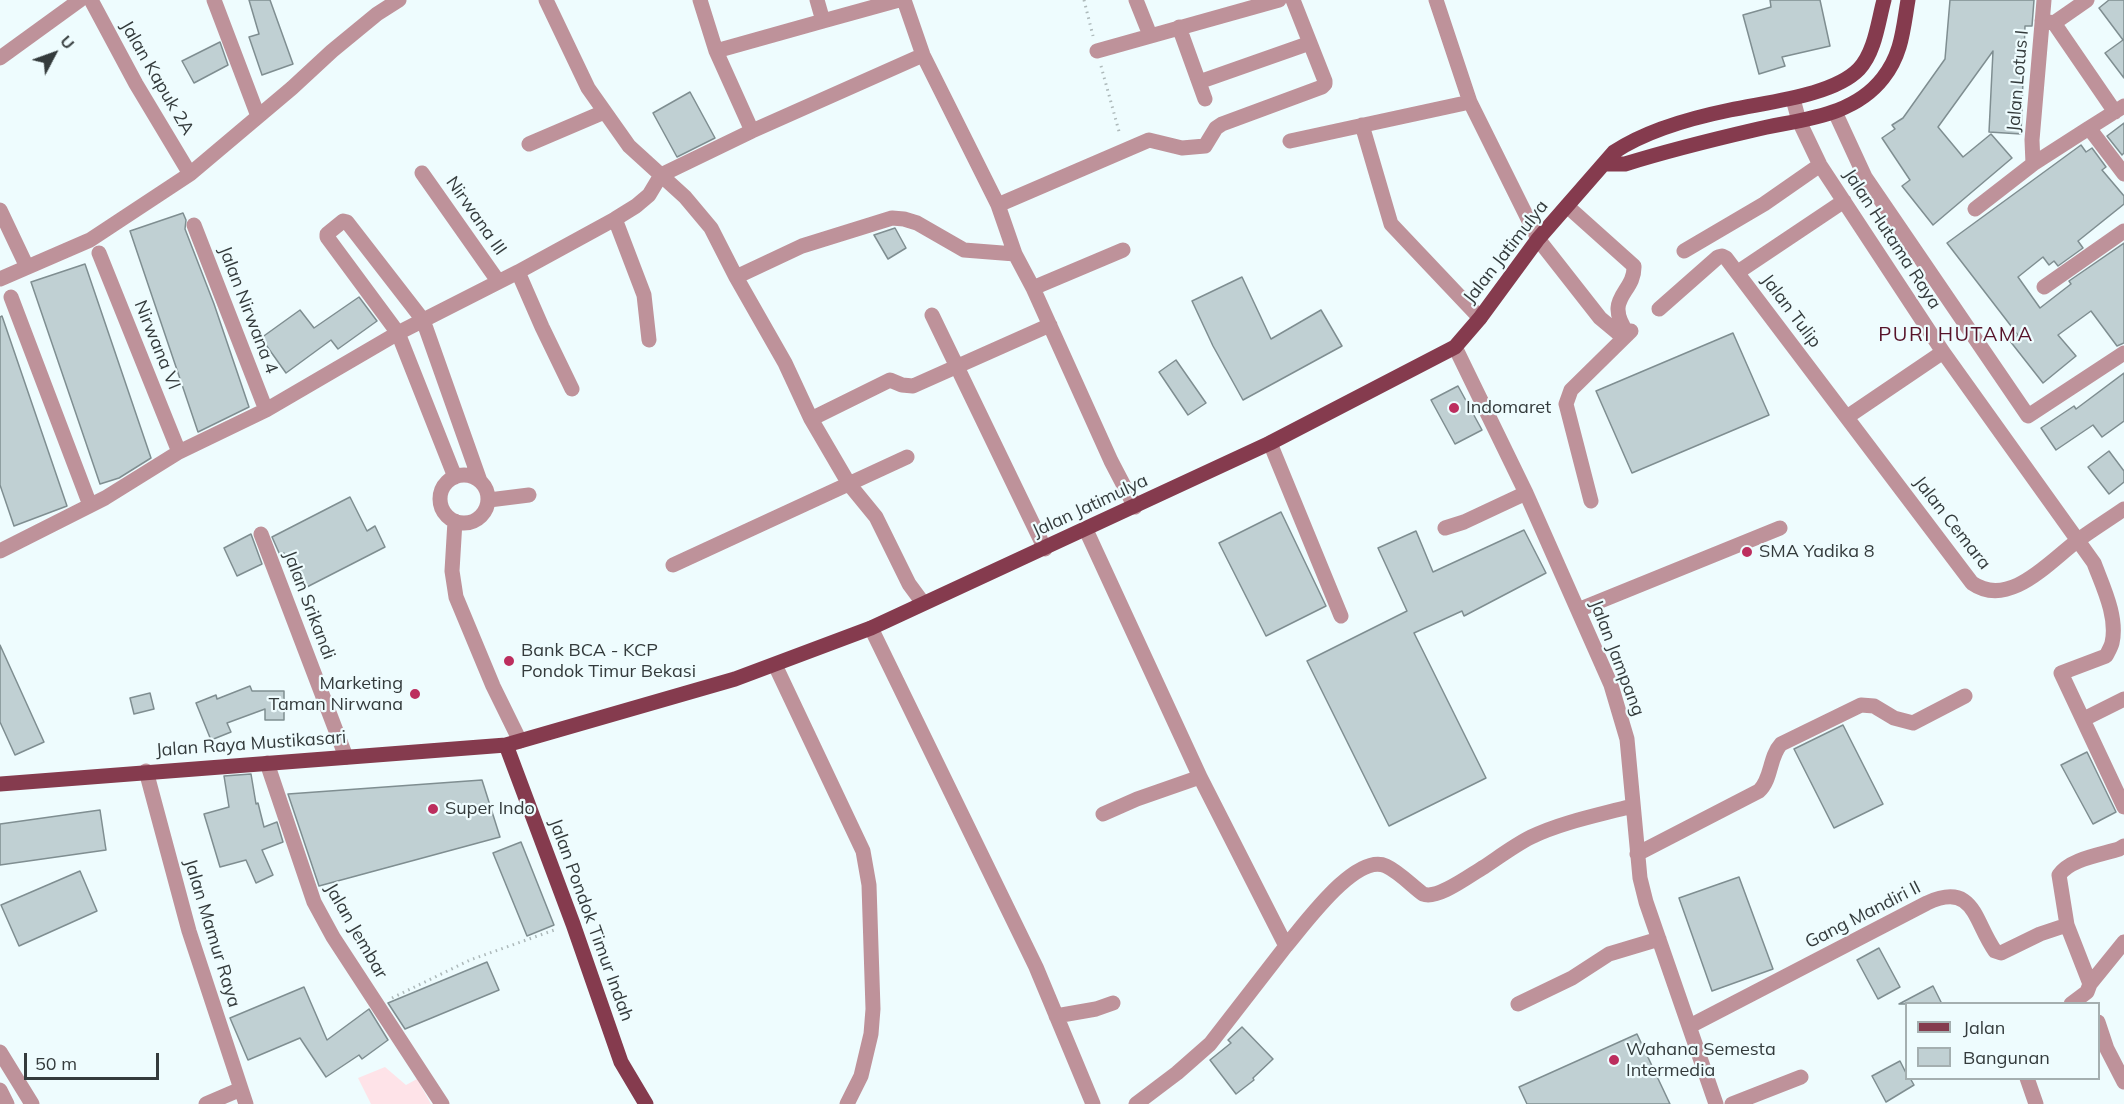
<!DOCTYPE html>
<html>
<head>
<meta charset="utf-8">
<style>
  body { margin:0 }
  #map { position:relative; width:2124px; height:1104px; overflow:hidden; background:#eefcfe; font-family:Mulish,sans-serif }
  canvas { display:block }
  .legend { position:absolute; left:1905px; top:1002px; width:195px; height:78px; box-sizing:border-box; background:#eefcfe; border:2px solid #a4afb0; margin:0; padding:8px 10px; list-style:none; font-size:18px; color:#343b3c }
  .legend li { display:flex; align-items:center; gap:12px; height:30px }
  .legend b { width:30px; border:2px solid #a4afb0 }
  .north { position:absolute; left:24px; top:24px; width:60px; height:60px; -webkit-text-stroke:4px #eefcfe; paint-order:stroke; rotate:49deg; font-size:16px; font-weight:700; line-height:24px; text-align:center; color:#343b3c }
  .north::after { content:''; display:block; margin:auto; width:21px; height:27px; background:#343b3c; clip-path:polygon(50% 0,100% 100%,50% 72%,0 100%) }
  .scale { position:absolute; left:24px; top:1053px; width:135px; height:27px; box-sizing:border-box; border:3px solid #343b3c; border-top:0; padding-left:8px; font-size:18px; line-height:21px; white-space:nowrap; color:#343b3c; -webkit-text-stroke:4px #eefcfe; paint-order:stroke }
</style>
</head>
<body>
<div id="map">
<canvas width="2124" height="1104"></canvas>
<ul class="legend">
<li><b style="height:8px;background:#853b4e"></b>Jalan</li>
<li><b style="height:16px;background:#c0d0d3"></b>Bangunan</li>
</ul>
<div class="north">U</div>
<div class="scale">50 m</div>
</div>
<script>
const ctx = document.querySelector('canvas').getContext('2d');
ctx.lineJoin = 'round';
function fill(path, color) {
  ctx.fillStyle = color;
  ctx.fill(path, 'evenodd');
}
function stroke(path, color, width, dash) {
  ctx.strokeStyle = color;
  ctx.lineWidth = width;
  ctx.lineCap = dash ? 'butt' : 'round';
  ctx.setLineDash(dash || []);
  ctx.stroke(path);
}
function write(font, color, halo, rows, align = 'center') {
  ctx.font = font + ' Mulish,sans-serif';
  ctx.lineWidth = 4.5;
  ctx.setLineDash([]);
  ctx.textBaseline = 'middle';
  ctx.strokeStyle = halo;
  ctx.fillStyle = color;
  for (const [text, x, y, turn = 0] of rows) {
    ctx.save();
    ctx.translate(x, y);
    ctx.rotate((+turn || 0) * Math.PI / 180);
    ctx.textAlign = isNaN(turn) ? turn : align;
    if (halo) ctx.strokeText(text, 0, 0);
    ctx.fillText(text, 0, 0);
    ctx.restore();
  }
}
fill(new Path2D(`
  M385,1067l21,18 11,-6 14,25h-60l-13,-26z`), '#fee3e8');
const building = new Path2D(`
  M249,0h21l23,64 -31,11 -13,-38 10,-3z
  M1770,0h50l10,46 -48,11 3,9 -26,8 -16,-59 28,-8z
  M1950,0h84l-2,26h-7l-4,108 -32,-2 4,-81 -55,76 25,30 28,-23 21,24 -79,67 -31,-39 8,-6 -28,-42 13,-9 -3,-4 11,-7 42,-59z
  M2109,0h15v78l-19,-25 18,-13 -24,-32z
  M220,42l8,23 -34,18 -12,-22z
  M690,92l25,46 -38,19 -24,-44z
  M2124,123v30l-2,2 -15,-19z
  M2081,145l5,7 6,-4 14,19 -4,3 22,26v8l-46,37 5,7 -25,18 -4,-5 -5,4 -6,-8 -25,20 22,31 31,-24 -2,-3 55,-38v100l-7,3 -26,-35 -33,24 18,21 -33,27 -33,-42 8,-6 -71,-92z
  M183,213l3,7 -1,9 29,75 35,103 -51,25 -68,-201z
  M895,228l11,20 -18,11 -14,-24z
  M85,264l66,194 -32,20 -19,6 -69,-202z
  M1242,277l29,62 50,-29 21,36 -99,54 -30,-54 -21,-45z
  M359,297l18,24 -39,28 -7,-9 -45,33 -25,-35 39,-28 14,18z
  M2,316l65,190 -53,20 -14,-41v-168z
  M1733,333l36,82 -137,58 -36,-82z
  M1176,360l30,43 -18,12 -29,-43z
  M2124,373v48l-22,16 -9,-12 -37,25 -15,-22 33,-22 2,3z
  M1458,386l24,44 -27,14 -24,-44z
  M2109,451l15,20v11l-15,12 -21,-27z
  M350,497l17,34 8,-5 10,21 -82,42 -19,-36 -4,2 -8,-18z
  M1281,512l45,94 -60,30 -47,-93z
  M1524,530l22,43 -82,43 -2,-5 -48,22 72,145 -97,48 -82,-165 100,-50 -29,-63 38,-17 17,41z
  M251,534l11,30 -25,12 -13,-28z
  M0,645l44,97 -29,13 -15,-33z
  M250,686l2,5h32v29h-19v-11l-38,14 4,9 -20,8 -15,-37 20,-8 1,4z
  M150,693l4,16 -20,5 -4,-16z
  M1843,725l40,79 -49,24 -40,-79z
  M2087,752l29,60 -23,12 -32,-59z
  M251,774l5,30 2,-1 6,24 13,-5 6,20 -21,8 11,25 -17,8 -10,-23 -26,7 -16,-53 25,-7 -5,-31z
  M482,780l18,57 -181,49 -31,-92z
  M100,810l6,40 -106,15v-41z
  M521,842l33,83 -27,11 -34,-83z
  M80,871l17,40 -78,35 -18,-41z
  M1739,877l34,92 -61,22 -33,-93z
  M1879,948l21,39 -22,12 -21,-39z
  M487,962l12,28 -94,39 -17,-26z
  M1933,986l9,18h-43z
  M304,987l23,53 42,-31 19,31 -26,19 -3,-4 -33,22 -26,-39 -52,22 -18,-42z
  M1242,1027l31,32 -20,19 1,2 -18,14 -26,-34 21,-17 -3,-3z
  M1637,1034l33,70h-143l-8,-17z
  M1900,1061l6,12v5h4l4,7 -28,17 -14,-26z`);
fill(building, '#c0d0d3');
stroke(building, '#7f8e91', 1.5);
stroke(new Path2D(`
  M1084,0l9,36
  M1101,66l19,69
  M392,998l78,-38 87,-31`), '#adb9ba', 3, [1.5, 4.5]);
stroke(new Path2D(`
  M91,0l45,84 54,90
  M214,0l44,116
  M546,0l42,88 41,58 56,51 26,31 25,49 49,86 26,56 38,65 27,33 33,67 14,19
  M700,0l16,51 36,80 171,-76
  M817,0l6,21 76,-21
  M904,0l19,55 75,150 17,49 18,34 90,-38
  M1136,0l14,35
  M1436,0l34,102 68,137 62,79 24,20
  M2042,21l12,2 61,89
  M2054,23l33,-23
  M1179,27l26,72
  M716,51l107,-30
  M1097,51l182,-51
  M0,58l80,-58
  M1199,82l111,-39 -17,-43
  M1793,99l6,22 21,44 123,187 151,211c9,24 24,54 18,80 -1,4 -4,9 -6,13l-45,17 63,134
  M2124,106l-35,22 35,46
  M1835,112l30,65 163,239 96,-63
  M1362,125l29,99 89,94
  M1290,141l180,-39
  M529,144l75,-32
  M2033,164l-1,-24 12,-140
  M422,173l76,108
  M998,205l151,-65 33,8 23,-2 11,-18 6,-4 100,-37 3,-3v-3l-15,-38
  M1567,206l67,60c1,28 -32,31 -6,68
  M1975,209l58,-45 56,-36
  M0,210l27,57
  M615,219l29,76 5,45
  M194,225l72,185
  M1684,251l80,-47 56,-39
  M99,253l80,199
  M518,272l24,55 30,62
  M1738,272l106,-71
  M736,277l66,-31 90,-28 12,1 13,4 47,27 51,4
  M0,279l90,-39 100,-66 102,-86 40,-37 45,-37 22,-14
  M2044,287l80,-56
  M1033,288l78,173 24,46
  M11,297l79,208
  M1659,309l59,-52 4,-1 4,2 246,325c37,26 77,-21 105,-42 15,-11 31,-21 47,-32
  M932,315l113,234
  M1455,347l71,146 85,192 16,54 13,139 6,24 70,202
  M1847,417l96,-65
  M811,419l79,-39 12,5 11,1 137,-61
  M1270,443l71,173
  M440 499a24 24 0 1 1 48 0a24 24 0 1 1-48 0Z
  M455,477l-57,-144 -71,-96v-3l16,-13 4,1 76,98 57,161
  M489,500l40,-5
  M1591,501l-25,-97 5,-14 60,-59
  M455,521l-3,50 4,26 37,89 27,55
  M1445,528l19,-6 62,-29
  M1086,530l114,247 86,169 -76,98 -33,29 -41,31
  M261,534l85,223
  M0,551l105,-53 74,-46 87,-42 132,-77 120,-61 97,-53 21,-13 13,-11 12,-20 91,-44
  M673,565l234,-108
  M1578,610l202,-82
  M871,628l165,339 57,137
  M775,665l88,186 6,34 4,124 -2,25 -10,42 -14,28
  M2084,719l40,-20
  M267,763l47,139 19,35 109,167
  M146,771l43,160 57,173
  M1103,814l34,-15 63,-22
  M1637,854l122,-63c13,-12 10,-34 22,-47l80,-39 13,1 20,12 19,5 52,-27
  M1286,946c18,-21 70,-94 100,-80 13,6 25,19 37,28 15,6 47,-19 61,-27 15,-10 31,-22 47,-30 31,-15 68,-22 101,-31
  M2090,984l-23,-59 -8,-50c11,-16 41,-20 60,-26l5,-3
  M1518,1004l54,-26 37,-24 50,-15
  M2071,1004l16,-12 3,-8 34,-42
  M1056,1016l40,-7 17,-6
  M2098,1022l9,27 17,33
  M1690,1026l237,-123c48,-22 47,19 68,48l6,2 39,-19 27,-9
  M0,1052l32,52
  M2027,1078l9,26
  M0,1090l7,14
  M206,1104l35,-15
  M1732,1104l69,-27`), '#be929a', 15);
stroke(new Path2D(`
  M1604,164h21c42,-13 86,-24 129,-34 45,-11 98,-12 129,-52 19,-24 20,-49 25,-78
  M506,745l67,179 48,138 25,42
  M0,784l506,-39 229,-66 136,-51 399,-185 185,-96 25,-29 58,-79 76,-87c33,-22 77,-34 116,-42 36,-8 103,-14 129,-41 16,-17 19,-47 25,-69`), '#853b4e', 15);
for (const [x, y, r, color] of [
  [1454,408,6,"#bc2e5e"],
  [1747,552,6,"#bc2e5e"],
  [509,661,6,"#bc2e5e"],
  [415,694,6,"#bc2e5e"],
  [433,809,6,"#bc2e5e"],
  [1614,1060,6,"#bc2e5e"]
]) {
  const dot = new Path2D();
  dot.arc(x, y, r, 0, 2 * Math.PI);
  ctx.fillStyle = color;
  ctx.fill(dot);
  stroke(dot, '#eefcfe', 2);
}
write('18px', '#343b3c', '#eefcfe', [
  ["Jalan Kapuk 2A",157,78,60],
  ["Jalan Lotus I",2018,81,-85],
  ["Nirwana III",476,216,55],
  ["Jalan Hutama Raya",1892,239,57],
  ["Jalan Jatimulya",1506,252,-52],
  ["Jalan Nirwana 4",248,310,69],
  ["Jalan Tulip",1791,311,53],
  ["Nirwana VI",157,345,68],
  ["Jalan Jatimulya",1090,506,-25],
  ["Jalan Cemara",1952,523,52],
  ["Jalan Srikandi",309,605,69],
  ["Jalan Jampang",1617,658,69],
  ["Jalan Raya Mustikasari",251,744,-4],
  ["Gang Mandiri II",1863,915,-27],
  ["Jalan Pondok Timur Indah",591,920,70],
  ["Jalan Jembar",356,931,60],
  ["Jalan Mamur Raya",212,933,73]
]);
write('18px', '#343b3c', '#eefcfe', [
  ["Indomaret",1466,408],
  ["SMA Yadika 8",1759,552],
  ["Bank BCA - KCP",521,651],
  ["Pondok Timur Bekasi",521,672],
  ["Marketing",403,684,"right"],
  ["Taman Nirwana",403,705,"right"],
  ["Super Indo",445,809],
  ["Wahana Semesta",1626,1050],
  ["Intermedia",1626,1071]
], 'left');
ctx.letterSpacing = '1.5px';
write('20px', '#571329', '#eefcfe', [
  ["PURI HUTAMA",1956,335]
]);
ctx.letterSpacing = '0px';
</script>
</body>
</html>
